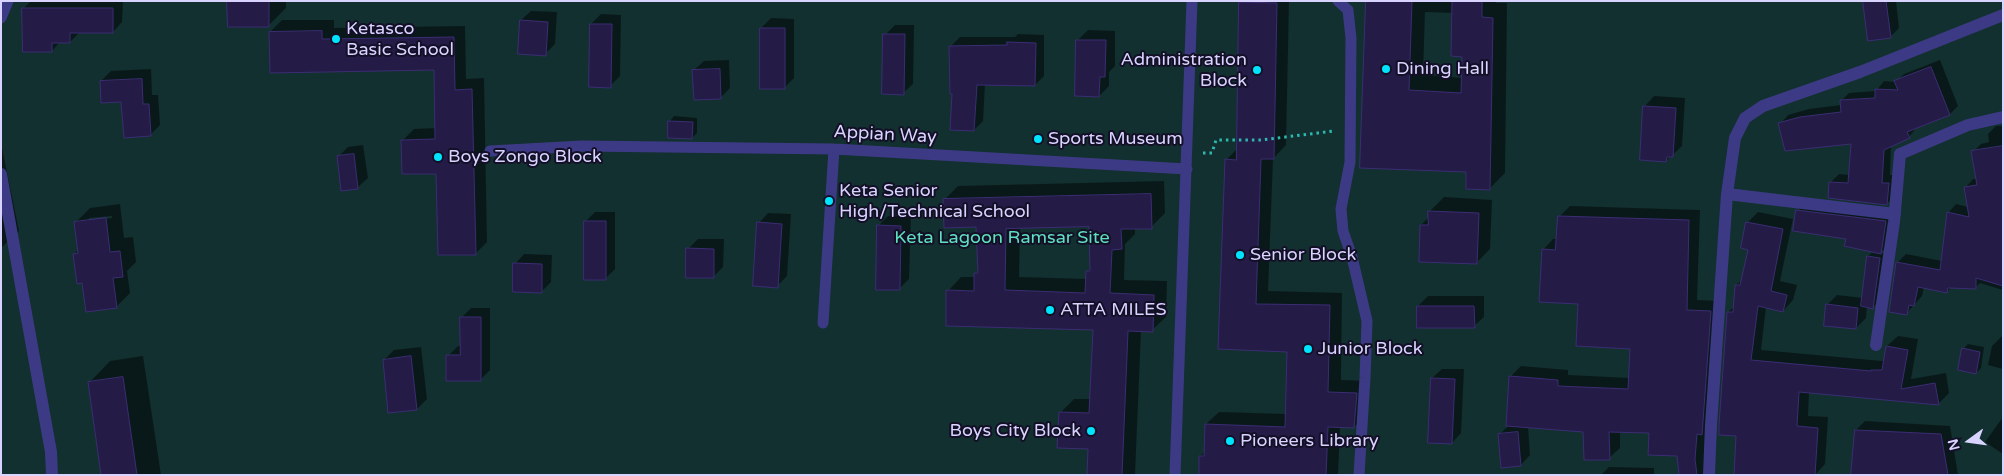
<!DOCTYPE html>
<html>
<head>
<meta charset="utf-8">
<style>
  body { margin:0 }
  #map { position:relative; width:2004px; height:476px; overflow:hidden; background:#130f26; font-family:"Varela Round",sans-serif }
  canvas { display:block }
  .frame { position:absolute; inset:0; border:2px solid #d9d4ff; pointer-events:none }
  .north { position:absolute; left:1944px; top:416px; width:50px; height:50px; -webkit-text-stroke:4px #130f26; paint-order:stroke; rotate:256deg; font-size:14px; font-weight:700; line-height:20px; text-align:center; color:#d9d4ff }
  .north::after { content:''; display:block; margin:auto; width:18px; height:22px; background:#d9d4ff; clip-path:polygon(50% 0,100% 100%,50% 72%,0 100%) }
</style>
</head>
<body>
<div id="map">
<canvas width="2004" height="476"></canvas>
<div class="frame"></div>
<div class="north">N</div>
</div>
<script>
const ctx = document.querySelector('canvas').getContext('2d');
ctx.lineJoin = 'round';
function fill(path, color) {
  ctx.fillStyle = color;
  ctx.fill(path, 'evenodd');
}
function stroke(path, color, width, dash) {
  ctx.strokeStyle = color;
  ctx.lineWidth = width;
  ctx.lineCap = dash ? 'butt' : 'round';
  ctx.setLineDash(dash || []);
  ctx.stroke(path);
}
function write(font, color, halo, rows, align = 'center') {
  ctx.font = font + ' "Varela Round",sans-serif';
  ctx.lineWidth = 4;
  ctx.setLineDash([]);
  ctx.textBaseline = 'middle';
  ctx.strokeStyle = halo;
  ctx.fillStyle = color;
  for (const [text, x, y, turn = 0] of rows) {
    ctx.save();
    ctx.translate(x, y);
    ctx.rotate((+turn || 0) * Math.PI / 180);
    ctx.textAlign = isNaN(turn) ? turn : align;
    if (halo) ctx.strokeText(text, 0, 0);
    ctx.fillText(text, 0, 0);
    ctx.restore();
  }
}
fill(new Path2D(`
  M1,1h2002v474h-2002z`), '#12302f');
fill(new Path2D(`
  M31,1h92l-1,21 -9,10h-33l-10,10h-10l-8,9 -29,-42z
  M228,1h58v7l-18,18z
  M1242,1h47l-3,144 -13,14 -5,132 74,2 -1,87 28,1 -2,33 -13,13h-14l-2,48h-138v-19l5,-4 1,-28 13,-12 68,2 1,-63 -69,-3 7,-188 11,-11 3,-146z
  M1367,1h129v2h11l-2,170 -15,15 -23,-17 -106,-4zM1425,12l28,1 10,43v22l-40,-3z
  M1865,1h31l3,27 -9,9z
  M531,11l26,1 -2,32 -10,10 -24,-34z
  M601,14l20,1 -1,61 -10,10 -19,-62z
  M771,18l23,1v59l-10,10 -23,-60z
  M282,20h52v8l131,-2 1,53 18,-1 3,164 -12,12 -38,-82 -34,-32 11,-11 23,-1 -2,-59 -165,-37z
  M895,25h19l-1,59 -10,9 -18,-58z
  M1088,30l27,1v35l-6,6v14l-10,10 -21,-56z
  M1018,34l26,1v41l-9,9 -50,-1 -2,37 -9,9 -23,-84 9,-9h55z
  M729,60l1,28 -10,10 -26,-28 10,-9z
  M1940,60l18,46 -8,8 -33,13 -8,10 -18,8 -1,30h7l-2,20 -8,9 -56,-22 8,-8 11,1 2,-33 -72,-18 8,-9 21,-6 32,-4v-4l8,-8 27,-2 8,-10 12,1 8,-8z
  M151,69l1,26h6l2,30 -9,9 -28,-33 -22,-20 10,-10z
  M1654,96l31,2 -3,48 -16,15 -21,-55z
  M674,116l23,2v15l-5,5 -22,-17z
  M1996,126h7v164l-23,-7 -5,5 -23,-1 -5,5 -23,-5 -2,9 -16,18 -16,-3 8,-49 8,-8 36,7 6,-48 8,-9 12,3 -3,-19 8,-9h4l-4,-27 8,-8 8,-2 -1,-8z
  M1,143l18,88 -18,17z
  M363,145l5,33 -10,9 -20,-30 10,-10z
  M1164,181l1,32 -14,14 -16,1v6l-10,10 -1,36 43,1 -1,36 -14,13h-11l-6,145h-47l1,-27 -29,-35 14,-14h17l3,-70 -146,-38 13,-14h15v-4l3,-3 -1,-44 -34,-26 14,-14zM1090,226l1,42 -4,4v7l-68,-2 1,-50z
  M1444,197l48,3 -2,49 -14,14 -55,-38 8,-8 1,-6z
  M1806,202l88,11 -5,31 -9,9 5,1 -8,49 -4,4 -6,-1 -1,12 -10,10 -29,-23 10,-10 26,3 5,-42 6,-5 -76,-40z
  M120,204l4,34 9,-1 3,25 -9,9 3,22 -14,14 -33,-25 -9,-28 5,-5 -3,-27 14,-14zM112,216v2l-23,3v-3z
  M1570,206l130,4 -3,90 24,1 -13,174h-27l-3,-20 -27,-23 -31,-1v17l-11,10 -25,-27 -56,-4 2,28 -9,10 -22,-30 9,-9 2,-49 11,-11 47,4v5l62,3 1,-30 -52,-46 -36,-52 10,-11h4l2,-22z
  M595,212h20v57l-10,10 -20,-57z
  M1758,212l35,7 -13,62 17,4 -4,15 -10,11 -17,-4 -5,43 121,11 3,-1 2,-14 11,-10 20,3 -7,40 35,-6 3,20 -11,11 -129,-12 -1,24 20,1 -3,47 -10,11 -78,-40 -9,-123 7,-6 1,-21 7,-6 6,-30 -7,-2 6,-25z
  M768,213l23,1 -4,62 -10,10 -18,-63z
  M888,216h23l-2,63 -10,10 -21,-63z
  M698,239h26l-1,28 -10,10 -25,-28z
  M524,254l28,1 -1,27 -10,10 -26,-28z
  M1428,296h56v21l-10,9 -56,-20z
  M471,308h19v62l-10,10 -32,-24 10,-10h3v-28z
  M2002,336h1v33l-15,-4 4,-19z
  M1968,344l16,3 -3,21 -5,5 -13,-24z
  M421,347l6,52 -10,10 -33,-49 10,-10z
  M143,356l18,119h-58l-14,-92 21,-22z
  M1442,369h22l-3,64 -9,10 -20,-65z
  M2003,417v37l-18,-12z
  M1865,421l85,5 8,49h-106l4,-45z
  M1609,467l45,1v7h-53z`), '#0007');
const building = new Path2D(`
  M227,1h42v26h-41z
  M1366,1h46l-3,89 52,3 1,-36 -11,-1 1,-55h30v16l11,1 -3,172 -24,-1v-17l-106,-4z
  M1863,1h23l5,37 -23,3z
  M1239,2l38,1 -3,156h-13l-5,145 74,1 -2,87 29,1 -3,35 -26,-1 -2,48h-127v-19h5l1,-32 80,3 2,-75 -69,-3 7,-190 11,1z
  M22,8h91v25h-43v10h-18v9h-29z
  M520,20l28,2 -2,34 -28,-2z
  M590,24h22l-1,64 -22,-1z
  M760,28h25v61h-25z
  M322,31v8l132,-2 1,53 17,-1 4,166h-38l-2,-81h-34l-1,-34 34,-1 -1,-69 -164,3 -1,-41z
  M883,34h22l-1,61 -22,-1z
  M1076,40h30l-1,37h-5l-1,20 -24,-1z
  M1007,42l29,1 -1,43 -58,-1 -3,46 -24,-1 2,-36h-2l-1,-48 58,-1z
  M1931,67l19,48 -43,17 3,6 -26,12 -2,33h7l-2,22 -59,-7 1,-16 19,1 3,-39 -66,7 -7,-28 22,-6 41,-5 -1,-12 35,-2v-9l23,1 -4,-9z
  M720,69l1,30 -27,1 -2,-30z
  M142,79l1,25h6l2,32 -27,2 -3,-36 -20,1 -1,-22z
  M1643,106l33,2 -3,49h-6l-1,5 -26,-2z
  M668,121l25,1 -1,17 -24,-1z
  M2003,146v140l-27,-8v11l-28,-1 -1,5 -29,-6 -4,19 -5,-1 -2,10 -18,-3 7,-50 44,8 7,-58 22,5 -5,-30 13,-2 -6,-34z
  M354,154l4,35 -17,2 -4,-35z
  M1151,194l1,35h-31l1,20 -10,1 -2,43 44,2 -1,37 -25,-1 -6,144h-35l1,-26 -31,-1 2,-36 30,1 4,-83 -147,-4v-36l28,1v-18h4l-2,-46 -32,1 -1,-29zM1089,227l1,44h-4l-1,22 -80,-3 1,-61z
  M1796,210l90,11 -5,33 -37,-8 2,-7 -53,-8z
  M1428,211l51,2 -2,51 -58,-2 1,-37h8z
  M1558,216l131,4 -2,90 24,1 -9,124 -5,-1 -2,25 2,16h-18l-2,-19 -29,-1 1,-22 -40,-1 1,28h-26l-1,-28 -77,-6 3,-50 49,4v6l70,3 2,-40 -54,-3 2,-42 -39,-2 3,-53 13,1z
  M106,218l4,34 10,-1 3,26 -10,1 4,30 -31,4 -4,-29 -5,1 -4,-30 5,-1 -4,-31z
  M584,221h22v59h-22z
  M757,222l25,2 -4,64 -25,-2z
  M1746,222l37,7 -12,62 16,4 -4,17 -25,-6 -7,54 120,11v-1h11l4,-24 22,4 -7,39 34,-6 4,22 -140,-13 -2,34 21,2 -3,47h-81l2,-39 -17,-1v-10l8,-113h6l2,-27h5l8,-35 -7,-2z
  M877,225l24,1 -1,64h-24z
  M686,248l28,1v29h-28z
  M1867,256l13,2 -7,51 -12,-3z
  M513,263l29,1v29l-29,-1z
  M1826,304l32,4 -2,21 -32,-3z
  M1417,306h57l1,22h-58z
  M460,317h21v64h-35v-26h14z
  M1962,348l18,4 -4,22 -18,-4z
  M411,356l6,54 -29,3 -5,-53z
  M123,377l14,98h-36l-13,-93z
  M1431,378l24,1 -3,65 -24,-1z
  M1855,430l86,4 7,41h-97z
  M1518,432l3,34 -20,2 -3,-34z`);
fill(building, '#241b47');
stroke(building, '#3b2d73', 1);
stroke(new Path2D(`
  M1203,153h9l4,-13h45l73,-9`), '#2fb8b0', 3, [2.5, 4]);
stroke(new Path2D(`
  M1338,1l10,9 3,28 -1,124 -9,47 2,22 9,26 15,64 -2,57 -6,97
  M1,18l7,-17
  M490,151l92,-5 252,3 353,20
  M823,323l11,-174
  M1175,475l17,-474`), '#3d3a85', 11);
stroke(new Path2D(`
  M1,174l50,278 1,23
  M1727,194l168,20
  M1876,345l18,-123 6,-68 68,-29 35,-8
  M1709,475l2,-50 16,-231 8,-56 10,-20 18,-12 97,-34 143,-57`), '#3d3a85', 12);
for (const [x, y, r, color] of [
  [336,39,5,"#00e5ff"],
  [1386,69,5,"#00e5ff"],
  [1257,70,5,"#00e5ff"],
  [1038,139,5,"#00e5ff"],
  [438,157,5,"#00e5ff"],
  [829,201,5,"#00e5ff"],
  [1240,255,5,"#00e5ff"],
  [1050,310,5,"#00e5ff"],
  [1308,349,5,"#00e5ff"],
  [1091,431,5,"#00e5ff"],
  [1230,441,5,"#00e5ff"]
]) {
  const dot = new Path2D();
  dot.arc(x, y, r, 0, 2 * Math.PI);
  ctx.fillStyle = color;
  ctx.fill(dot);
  stroke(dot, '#130f26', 2);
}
write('18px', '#d9d4ff', '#130f26', [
  ["Ketasco",346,29],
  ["Basic School",346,50],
  ["Administration",1247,60,"right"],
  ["Block",1247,81,"right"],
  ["Dining Hall",1396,69],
  ["Sports Museum",1048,139],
  ["Boys Zongo Block",448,157],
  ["Keta Senior",839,191],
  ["High/Technical School",839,212],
  ["Senior Block",1250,255],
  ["ATTA MILES",1060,310],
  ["Junior Block",1318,349],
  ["Boys City Block",1081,431,"right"],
  ["Pioneers Library",1240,441]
], 'left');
write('18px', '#d9d4ff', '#130f26', [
  ["Appian Way",885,135,3]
]);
write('18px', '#5fe0c0', '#130f26', [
  ["Keta Lagoon Ramsar Site",1002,238]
]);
</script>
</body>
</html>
